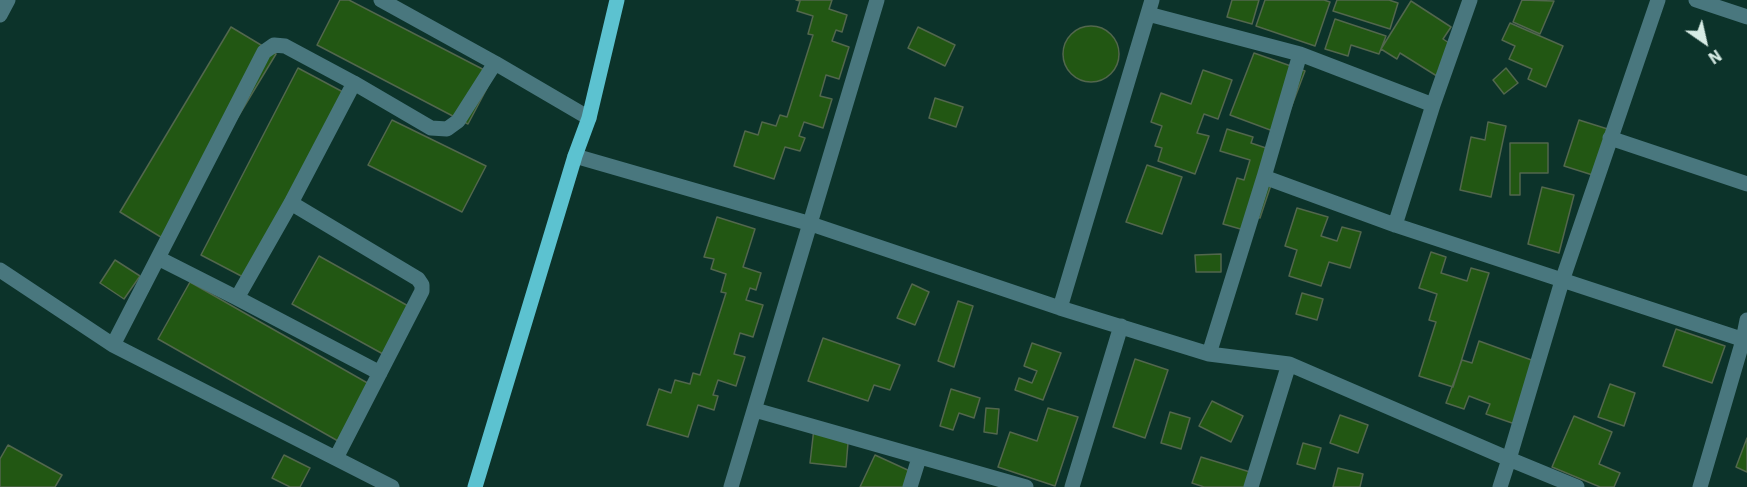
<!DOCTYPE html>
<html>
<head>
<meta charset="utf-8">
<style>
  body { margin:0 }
  #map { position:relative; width:1747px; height:487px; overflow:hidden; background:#0c332a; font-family:"IBM Plex Sans",sans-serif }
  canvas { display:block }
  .north { position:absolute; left:1675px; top:12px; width:60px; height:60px; -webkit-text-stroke:4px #0c332a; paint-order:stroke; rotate:146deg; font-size:16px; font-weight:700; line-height:24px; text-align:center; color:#d7ece5 }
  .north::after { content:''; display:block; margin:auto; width:21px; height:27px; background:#d7ece5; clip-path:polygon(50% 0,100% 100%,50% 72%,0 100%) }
</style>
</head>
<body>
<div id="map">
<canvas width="1747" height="487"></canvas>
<div class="north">N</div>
</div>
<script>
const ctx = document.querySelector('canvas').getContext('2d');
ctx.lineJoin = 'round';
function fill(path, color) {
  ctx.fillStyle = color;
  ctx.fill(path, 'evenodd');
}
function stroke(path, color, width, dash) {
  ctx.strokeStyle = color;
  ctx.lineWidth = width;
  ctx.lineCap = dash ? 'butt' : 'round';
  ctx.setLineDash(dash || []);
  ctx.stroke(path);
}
const building = new Path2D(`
  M340,0h9l145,75 -26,49 -151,-79z
  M796,0h36l-3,9 18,6 -5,17 -6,-2 -4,11 17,6 -10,32 -13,-4 -6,21 12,3 -9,29 -19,-6 -5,14 6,2 -5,13 -15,-4 -11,32 -40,-13 11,-35 13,4 4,-13 14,4 4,-11 7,2 26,-82 -5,-1 5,-18 -16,-5 3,-10z
  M1232,0h27l-7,24 -25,-7z
  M1265,0h59l6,2 -15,44 -59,-20z
  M1337,0h52l9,3 -8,26 -57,-18z
  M1522,0l32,1 -14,33 -27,-12z
  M1411,1l40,26 -8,12 15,10 -18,29 -40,-25 -3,6 -16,-10z
  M1335,19l51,17 -7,18 -28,-9 -3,11 -23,-7z
  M1510,23l53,23 -17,41 -18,-8 4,-10 -23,-10 6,-13 -13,-6z
  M1063 54a28 28 0 1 1 56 0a28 28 0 1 1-56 0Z
  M231,27l45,27 -112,185 -44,-27z
  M918,27l37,18 -10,21 -37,-18z
  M1254,53l51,18 -24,63 -51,-19z
  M298,68l45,24 -98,186 -44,-23z
  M1506,68l12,15 -14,11 -11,-14z
  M1203,70l29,10 -14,39 -14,-5 -7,19 12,3 -14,38 -37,-13 4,-13 -7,-2 7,-20 -11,-4 10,-29 30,11z
  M935,98l28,9 -7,20 -27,-9z
  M392,120l94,46 -24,46 -94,-47z
  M1579,120l35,11 -15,46 -35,-11z
  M1488,122l18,4 -15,71 -31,-7 11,-53 14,3z
  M1227,129l26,8 -2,6 18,6 3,33 -12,36 -11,-4 -5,16 -21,-6 14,-46 7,2 6,-20 -30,-9z
  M1510,143h38v30h-28v22h-10z
  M1147,165l35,12 -20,57 -36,-12z
  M1542,187l32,8 -15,58 -31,-9z
  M1297,208l31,9 -7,19 16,5 5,-14 19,5 -11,36 -21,-6 -8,24 -32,-10 8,-26 -12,-4z
  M717,217l38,12 -12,38 18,6 -5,17 -6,-2 -4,12 17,5 -10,32 -13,-4 -6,21 11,3 -9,29 -18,-6 -5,15 5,1 -4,14 -16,-5 -10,32 -41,-12 12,-36 12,4 4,-13 15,4 3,-11 7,2 26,-82 -5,-1 5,-18 -15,-5 3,-10 -10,-2z
  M1431,252l15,5 -5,16 26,8 4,-13 18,5 -36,114 -34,-11 17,-54 -7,-2 8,-26 -18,-6z
  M1221,254v18h-25l-1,-17z
  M319,256l91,51 -27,47 -91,-50z
  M115,260l25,16 -16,23 -24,-16z
  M190,282l181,103 -33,56 -180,-102z
  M912,284l17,8 -14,33 -18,-7z
  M1302,293l21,6 -6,21 -21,-6z
  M958,301l15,5 -19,61 -16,-6z
  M1676,329l49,17 -13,37 -49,-17z
  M823,338l77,27 -10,25 -16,-5 -6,16 -60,-20z
  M1479,341l58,21 -22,62 -29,-10 4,-10 -21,-8 -5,13 -18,-6 16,-43 10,3z
  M1032,343l29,10 -18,47 -28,-10 4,-12 13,5 5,-12 -13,-5z
  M1135,359l33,11 -23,68 -32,-11z
  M1610,384l25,9 -11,33 -26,-9z
  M951,389l29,9 -6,20 -15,-5 -6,17 -13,-4z
  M1212,401l31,15 -12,26 -32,-16z
  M986,408l13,1 -2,25 -13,-2z
  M1048,408l30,9 -23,69 -57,-19 12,-35 27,9z
  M1170,412l20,6 -9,31 -20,-6z
  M1340,415l28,10 -10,28 -28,-10z
  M1574,416l38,16 -13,32 21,9 -6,14h-14l-48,-20z
  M814,428l35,3 -3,36 -36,-4z
  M1747,438v34l-11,-5z
  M1303,443l18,5 -6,21 -18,-5z
  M8,445l54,30 -7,12h-55v-28z
  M284,455l26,13 -10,19h-10l-18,-9z
  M875,455l37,17 -8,15h-44z
  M1201,457l49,15 -5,15h-41l-12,-4z
  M1338,468l25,6 -3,13h-27z`);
fill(building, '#225713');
stroke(building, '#52674d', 1.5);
stroke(new Path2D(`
  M381,0l114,63 94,55
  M1696,0l51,17
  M1148,14l152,40 133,51
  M0,15l8,-15
  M1610,138l137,46
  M575,156l236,68 249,84 149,46 80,10 220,95 53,-178 96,-281
  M1264,177l36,-123
  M291,203l127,76 4,6v6l-86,167
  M1395,225l38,-120 37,-105
  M158,258l79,40 54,-95 63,-120
  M0,270l113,75 279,142
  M237,298l143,75
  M1060,308l92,-308
  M113,345l151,-293 10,-7 11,1 69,37 77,45 16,1 11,-8 37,-58
  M1209,354l55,-177 131,48 352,116
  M755,410l271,77
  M731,487l146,-487
  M910,487l9,-29
  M1072,487l49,-161
  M1251,487l38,-123
  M1500,487l9,-28 68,28
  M1700,487l43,-147 4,-20`), '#49777e', 15);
stroke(new Path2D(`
  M475,487l100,-331 14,-38 28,-118`), '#5cc2d0', 15);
</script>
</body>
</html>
